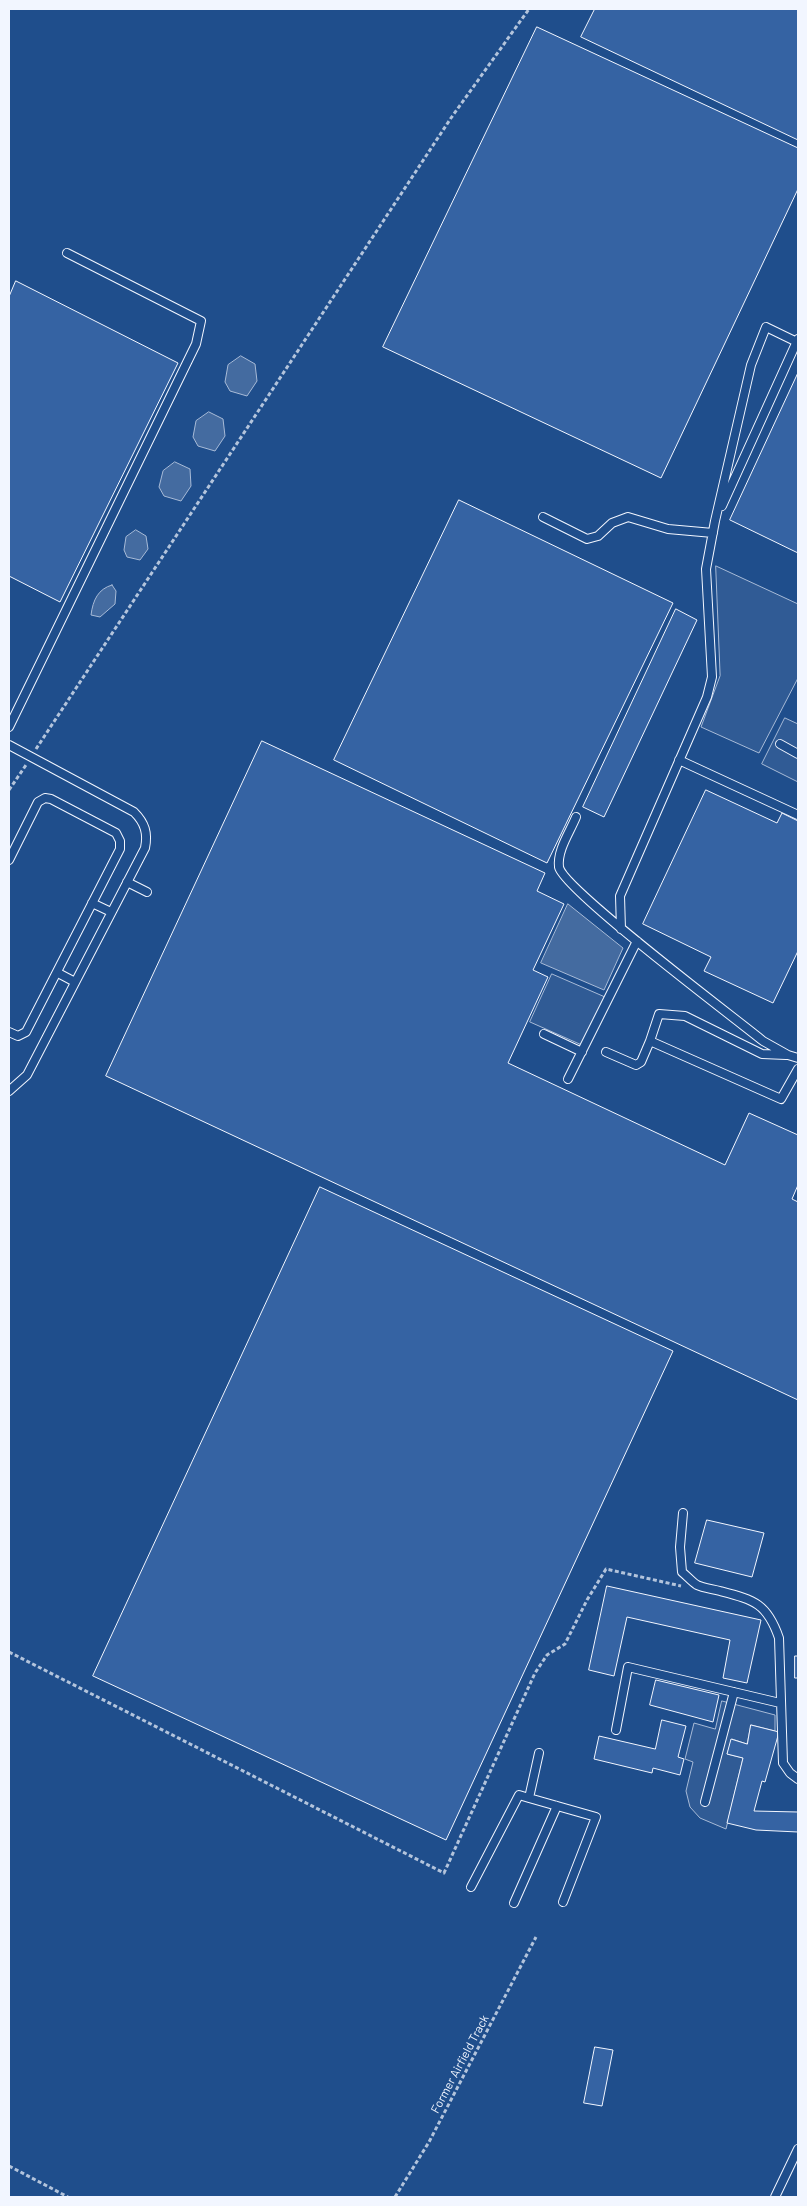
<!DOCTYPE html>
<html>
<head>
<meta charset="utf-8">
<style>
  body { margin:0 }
  #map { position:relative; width:807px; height:2206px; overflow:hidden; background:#1f4e8c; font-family:Barlow,sans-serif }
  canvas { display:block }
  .frame { position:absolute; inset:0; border:10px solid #f2f6ff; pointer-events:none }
</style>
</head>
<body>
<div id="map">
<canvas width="807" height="2206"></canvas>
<div class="frame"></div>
</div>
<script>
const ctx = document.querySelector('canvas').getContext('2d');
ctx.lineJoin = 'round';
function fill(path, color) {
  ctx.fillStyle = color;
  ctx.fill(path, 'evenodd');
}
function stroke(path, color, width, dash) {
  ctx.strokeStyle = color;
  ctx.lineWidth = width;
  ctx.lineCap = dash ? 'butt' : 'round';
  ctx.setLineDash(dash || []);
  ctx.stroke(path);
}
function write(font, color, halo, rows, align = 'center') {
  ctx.font = font + ' Barlow,sans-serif';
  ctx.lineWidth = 4;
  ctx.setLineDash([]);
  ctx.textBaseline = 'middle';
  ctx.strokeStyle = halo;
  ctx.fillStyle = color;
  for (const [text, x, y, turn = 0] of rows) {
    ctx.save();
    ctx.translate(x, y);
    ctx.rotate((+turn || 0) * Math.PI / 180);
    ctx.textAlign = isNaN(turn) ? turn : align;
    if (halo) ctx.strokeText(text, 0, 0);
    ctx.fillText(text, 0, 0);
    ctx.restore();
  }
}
const built = new Path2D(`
  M716,566l82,38v74l-39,75 -58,-26 19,-51z
  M785,718l13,6v58l-36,-18z
  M552,974l53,23 -21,49 -54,-24z
  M722,1701l53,14v16l-24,-6 -4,19 -15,-5 -5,15 16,4 -17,71 -26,-11 -10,-11 -4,-16 7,-29 -8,-3 9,-36 21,6z`);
fill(built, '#305b95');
stroke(built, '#a8bbd7', 1);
const water = new Path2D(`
  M241,356l14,8 2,17 -10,15 -17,-5 -5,-9 3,-17z
  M209,412l14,7 2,17 -10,15 -17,-5 -5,-9 3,-16z
  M175,462l15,7 1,17 -10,15 -17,-5 -5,-9 4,-16z
  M136,530l10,6 2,13 -8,11 -13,-3 -3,-7 2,-13z
  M112,585l4,6 -1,13 -15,13 -9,-2c2,-15 7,-26 21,-30z
  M568,904l55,44 -19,42 -63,-27z`);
fill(water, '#446ba0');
stroke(water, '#a8bbd7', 1);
const building = new Path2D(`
  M595,9h203v131l-217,-103z
  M537,27l261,121v41l-137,289 -278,-131z
  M16,281l162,82 -118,239 -51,-26v-279z
  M798,373v180l-68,-33z
  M459,500l214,103 -126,260 -213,-103z
  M676,609l21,11 -93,197 -21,-10z
  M262,741l283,132 -8,18 27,13 -31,66 15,7 -40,86 217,102 24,-52 49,22v50l-6,14 6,3v198l-692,-324z
  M706,790l71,33 5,-10 16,8v130l-25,52 -69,-32 7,-14 -68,-33z
  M320,1187l353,164 -227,489 -353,-164z
  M707,1520l57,13 -12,44 -57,-14z
  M607,1586l154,34 -14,63 -24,-5 7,-38 -103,-23 -13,59 -25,-6z
  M795,1656h3v22h-3z
  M656,1680l63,15 -6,27 -63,-17z
  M662,1720l24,6 -8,31 6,2 -4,16 -27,-7 -1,5 -58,-14 5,-23 56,13z
  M751,1725l28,7 -14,50 -3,-1 -8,30 44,1v20l-42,-2 -29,-7 16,-65 -16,-4 4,-15 16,5z
  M595,2047l18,3 -11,56 -18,-3z`);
fill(building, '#3563a3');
stroke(building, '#f2f6ff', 1);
const service = new Path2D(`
  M722,506l76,-167
  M543,517l44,22 11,-3 14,-13 16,-6 40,12 45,4
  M9,727l187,-383 5,-23 -134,-68
  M780,744l18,10
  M9,745l125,67c11,11 14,21 11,36l-118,227 -18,16
  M679,760l119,55
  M576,817c-6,15 -19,33 -17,50 4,22 176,151 204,174l25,14 10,3
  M9,860l29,-58 7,-4 6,1 65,34 4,8v8l-94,183 -8,4 -9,-4
  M127,882l20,10
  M92,903l19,9
  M621,929l-1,-33 87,-199 5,-20 -6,-108 9,-48 36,-156 15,-38 31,15
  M58,973l17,9
  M544,1034l38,18
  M606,1052l30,13 5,-3 9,-21
  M786,1055l-24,-1 -77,-38 -26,-2 -9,27 131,58 17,-30
  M568,1079l69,-138
  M683,1513l-3,34 2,25c5,4 10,10 15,13 6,3 16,4 23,6 34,9 47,12 59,47l4,125 7,10 8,6
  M616,1730l12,-63 152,36
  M539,1753l-10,45 67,19 -33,85
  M705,1802l29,-110
  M471,1887l48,-92 10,3
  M514,1903l43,-97
  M775,2197l23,-48`);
stroke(service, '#f2f6ff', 10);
stroke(new Path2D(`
  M36,749l415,-631 78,-109
  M9,790l17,-25
  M9,1652l435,221 91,-200 12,-18 18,-11 22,-44 19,-31 75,17
  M9,2166l59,31
  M395,2197l34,-55 107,-205`), '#b3c4dc', 3, [4, 2.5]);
stroke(service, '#1f4e8c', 8);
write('12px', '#f2f6ff', '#1f4e8c', [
  ["Former Airfield Track",460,2064,-62]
]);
</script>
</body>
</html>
